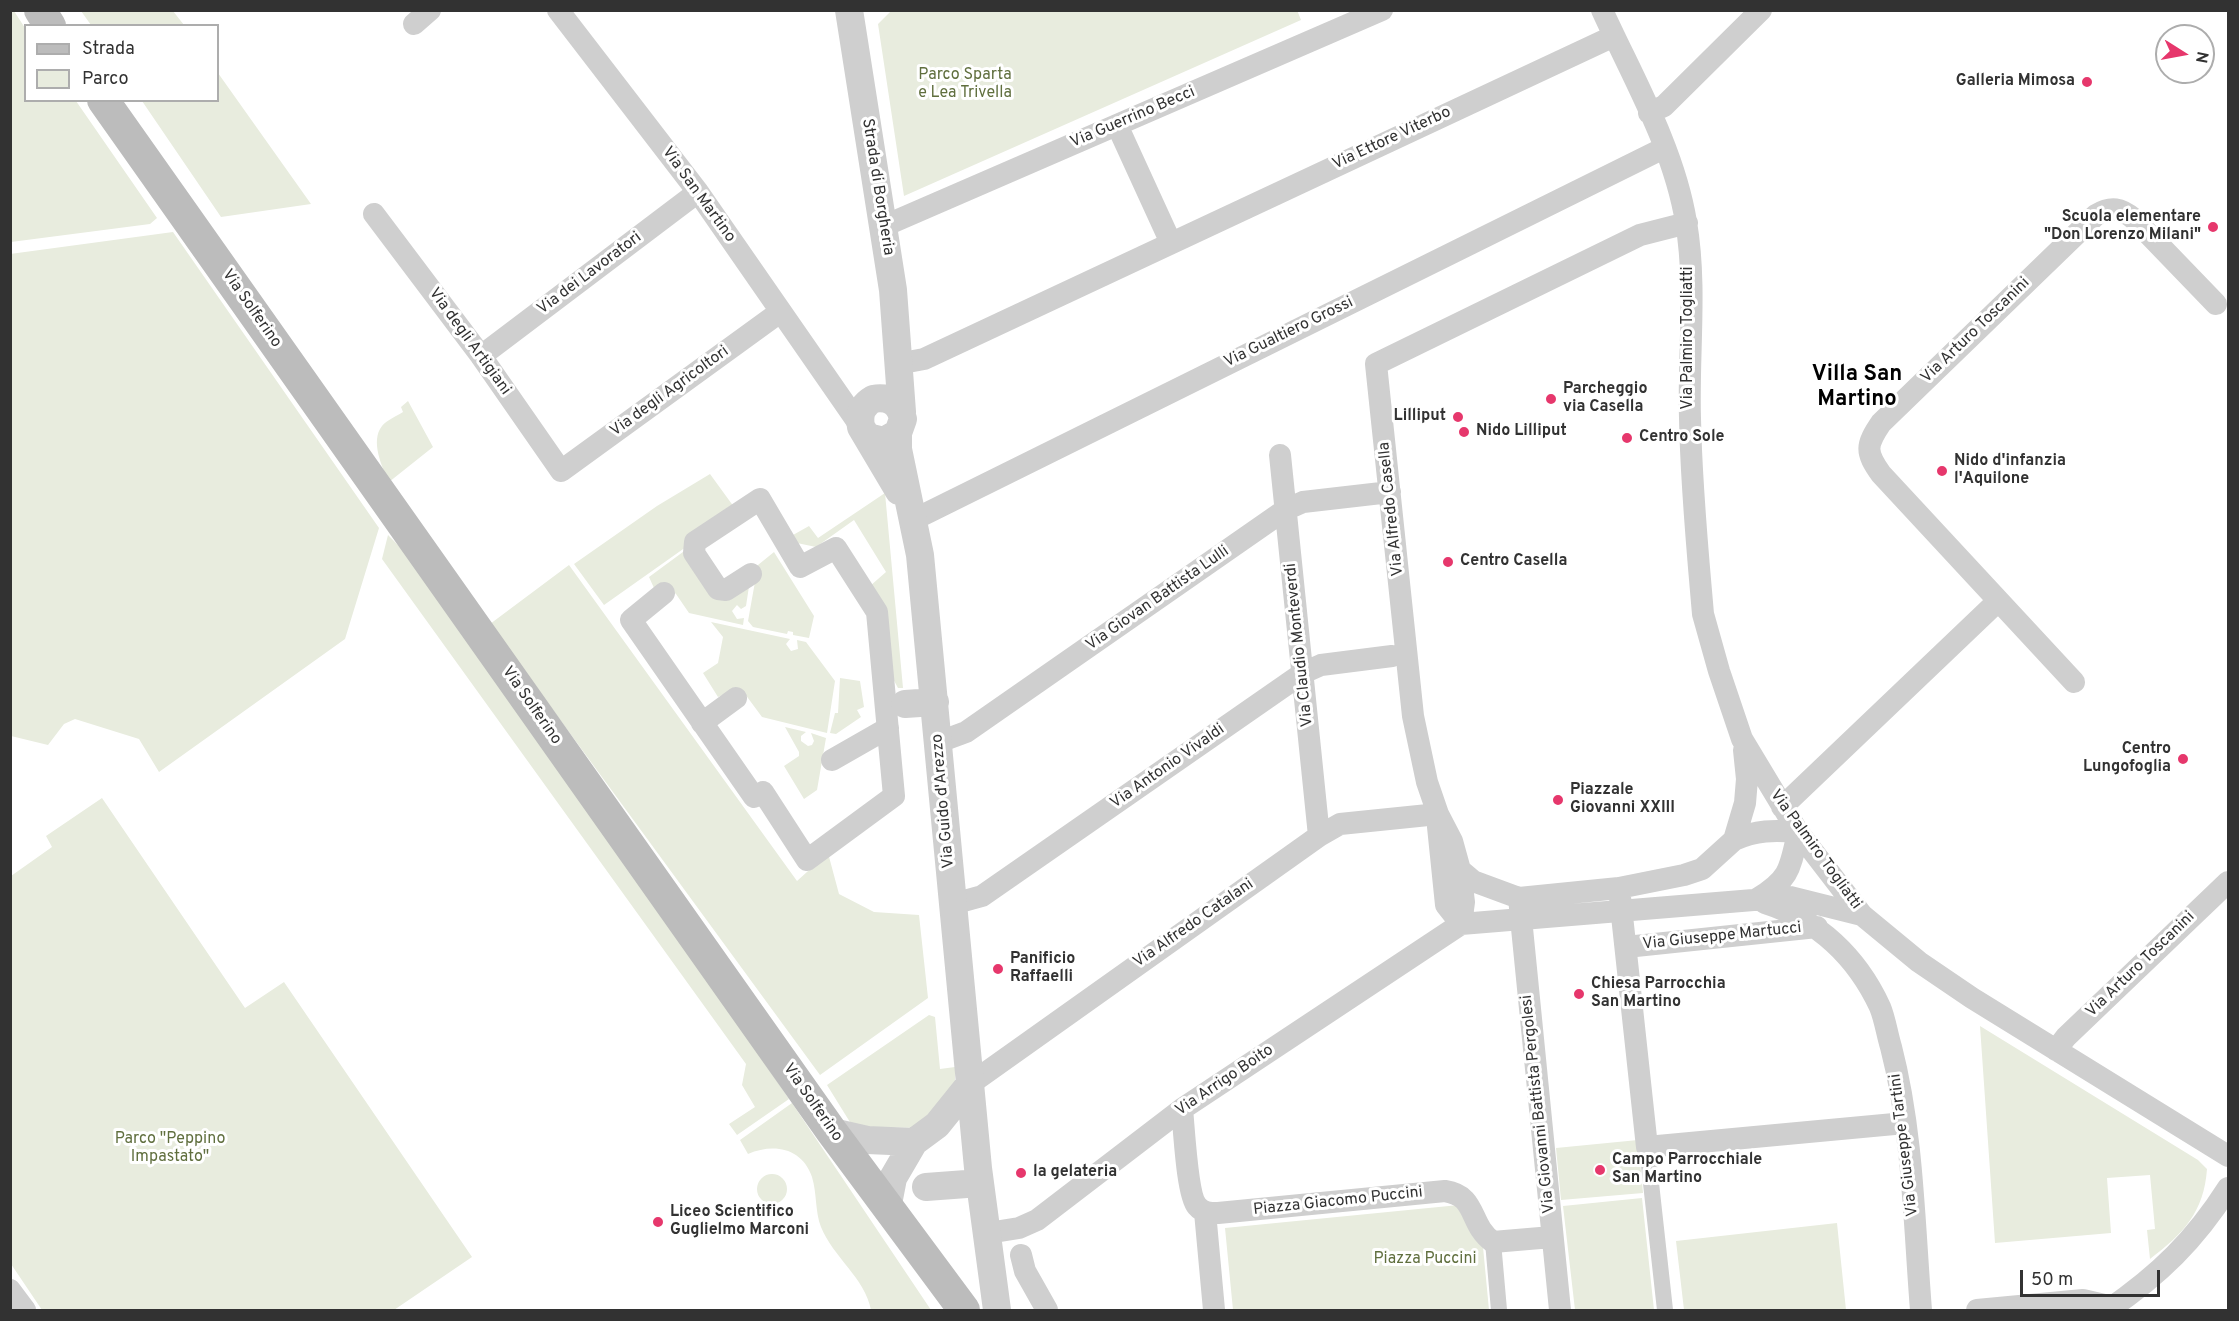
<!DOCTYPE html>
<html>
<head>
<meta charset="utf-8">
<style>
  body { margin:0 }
  #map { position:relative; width:2239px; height:1321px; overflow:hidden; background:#fff; font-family:Overpass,sans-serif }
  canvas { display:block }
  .frame { position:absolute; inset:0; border:12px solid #323232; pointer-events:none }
  .legend { position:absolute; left:24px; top:24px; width:195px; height:78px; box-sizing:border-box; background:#fff; border:2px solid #adadad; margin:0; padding:8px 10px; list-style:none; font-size:18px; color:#323232 }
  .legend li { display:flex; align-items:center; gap:12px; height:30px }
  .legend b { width:30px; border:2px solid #adadad }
  .north { position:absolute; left:2155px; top:24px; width:60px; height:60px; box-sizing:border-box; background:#fff; border:2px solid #adadad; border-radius:50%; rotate:101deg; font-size:16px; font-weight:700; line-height:24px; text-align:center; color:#323232 }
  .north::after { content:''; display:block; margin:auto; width:21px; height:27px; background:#e6376c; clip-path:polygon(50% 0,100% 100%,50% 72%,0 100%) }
  .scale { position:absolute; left:2020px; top:1270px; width:140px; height:27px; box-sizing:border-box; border:3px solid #323232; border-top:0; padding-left:8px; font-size:18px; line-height:21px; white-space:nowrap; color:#323232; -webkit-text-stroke:4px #fff; paint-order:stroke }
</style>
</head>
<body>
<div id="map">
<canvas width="2239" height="1321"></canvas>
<div class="frame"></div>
<ul class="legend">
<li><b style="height:8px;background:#bcbcbc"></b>Strada</li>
<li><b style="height:16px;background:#e8ecde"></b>Parco</li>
</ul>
<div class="north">N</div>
<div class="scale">50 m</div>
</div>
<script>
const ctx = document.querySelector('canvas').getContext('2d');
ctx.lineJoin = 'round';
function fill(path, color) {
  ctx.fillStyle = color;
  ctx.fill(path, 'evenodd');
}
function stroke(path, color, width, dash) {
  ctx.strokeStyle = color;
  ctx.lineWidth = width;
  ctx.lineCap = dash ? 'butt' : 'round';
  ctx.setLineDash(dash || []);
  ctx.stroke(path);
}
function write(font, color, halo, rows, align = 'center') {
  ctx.font = font + ' Overpass,sans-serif';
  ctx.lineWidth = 6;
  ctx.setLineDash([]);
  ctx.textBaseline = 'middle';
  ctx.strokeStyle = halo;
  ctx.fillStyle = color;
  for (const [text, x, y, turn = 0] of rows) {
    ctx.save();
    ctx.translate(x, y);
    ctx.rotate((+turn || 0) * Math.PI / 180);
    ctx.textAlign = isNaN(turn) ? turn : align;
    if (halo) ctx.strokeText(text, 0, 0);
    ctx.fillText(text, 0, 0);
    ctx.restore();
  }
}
fill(new Path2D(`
  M14,11l11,17 1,72 50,1 81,117 -7,6 -139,18 -1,-231z
  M81,11h92l11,14h-93z
  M891,11l406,-1 4,10 -397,176 -26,-172z
  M218,73l93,131 -90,13 -79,-116 76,-1z
  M173,232l206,296 -34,111 -186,133 -20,-33 -64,-20 -11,5 -16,21 -37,-9 -1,-482z
  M408,401l25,46 -44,35c-7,-15 -19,-41 -7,-56 5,-6 15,-10 21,-14l-2,-5z
  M710,474l24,33 -48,40 -82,58 -30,-41 83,-58z
  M885,493l18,195h-5l-7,-13 -21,-89 16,-14 -32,-52 -38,27 -19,-4 -4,-8 16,-9 9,12z
  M388,535l15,15 273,383 113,166 -52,36 -8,-11 26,-17 -13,-22 4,-21 -364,-505z
  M687,549l23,38 40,-7 -4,26 -5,3 -4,-4 -5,6 5,8 7,-1 -1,7 -54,-12 -13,-19 -8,-7 -14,1 -5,-11z
  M774,552l40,64 -5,22 -16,-3v-3l-5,-1 -1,3 -34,-7 -5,-6 10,-56z
  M569,565l228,316 31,-28 11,41 35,18 45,3 9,83 -108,77 -330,-451z
  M711,622l79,17 -4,5 5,7 7,-2 -1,-9 9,2 29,39 -8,52 -65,-16 -17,-23 -11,-4 -16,7 -15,-24 15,-10 5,-26z
  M840,678l20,3 4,26 -7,3 4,7 -25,17 -6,-1 5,-20h3z
  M785,727l21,5 -5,4v5l7,5 4,-1 2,-4 -3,-8 15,5 -9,52 -13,9 -20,-33 15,-10v-4z
  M102,798l143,210 39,-26 188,275 -78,53h-352l-31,-46v-388l41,-29 -6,-11z
  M929,1015l6,2 5,52 15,-2v26l-28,35 -74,-1 -26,-42z
  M1980,1026l218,134 9,9c-3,43 -24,65 -57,90l-3,-29 8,-1 -5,-54 -43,3 4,55 -116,10z
  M792,1103l139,207h-60c-6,-32 -38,-53 -50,-83 -6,-15 -4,-34 -9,-50 -10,-29 -38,-34 -64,-23l-8,-14z
  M1638,1140l5,53 -82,7 -5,-52z
  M757 1189a15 15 0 1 1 30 0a15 15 0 1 1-30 0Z
  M1642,1198l12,112h-79l-12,-104z
  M1459,1205l24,42 6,63h-256l-8,-82z
  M1837,1223l9,87h-162l-8,-69z`), '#e8ecde');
stroke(new Path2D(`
  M1647,1147l18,163
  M1493,1242l6,68`), '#cfcfcf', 16);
stroke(new Path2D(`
  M558,10l140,182 163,235
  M1602,10c31,68 72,138 84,212 11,64 2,132 4,196 1,58 6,116 11,173l2,23 16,57 23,68 56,93 64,83 57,47 53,36 256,158
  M414,24l16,-14
  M1649,113l15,-7 97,-96
  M1117,125l54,118
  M374,214l107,142 80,115 219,-159
  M884,226l498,-216
  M481,356l217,-164
  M897,364l27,-5 690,-323
  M1280,455l39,381
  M915,519l749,-371
  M664,593l-33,27 123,177 9,-5 44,68 87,-64 -17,-184 -41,-64 -36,19 -40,-68 -65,43 -1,11 24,36 8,1 25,-16
  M2074,682l-193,-208c-16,-22 -15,-29 0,-51l215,-208c15,-9 25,-7 38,4l82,85
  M702,723l34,-25
  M939,742l27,-10 319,-222 18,-8 87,-10
  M832,760l56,-32
  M1782,807l216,-206
  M1438,827l8,78 15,19
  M1734,840c22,-10 40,-10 64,-8
  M1460,870l13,11 46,17 100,-10 65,-13 18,-6 32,-29 11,-37 2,-24 -3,-29
  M1619,888l28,259 258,-24
  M1519,898l41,412
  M1757,899c33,-20 33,-30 41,-67
  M1765,903c53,17 92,54 115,104 5,12 7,27 11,40 22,85 23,176 30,263
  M953,904l29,-8 321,-223 18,-8 71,-9
  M1461,924l3,-22 -4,-32 -8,-29 -14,-27 -11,-32 -14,-66 -37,-352 264,-129 47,-12
  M1626,947l191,-20
  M2056,1050l10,-13 162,-155
  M970,1084l349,-248 21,-12 98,-10
  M1182,1109c2,18 5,86 15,97 6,7 13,7 21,7l227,-22c33,5 23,33 48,51l59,-5
  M1205,1212l9,98
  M988,1233l31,-5 18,-8 145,-111 279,-185 329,-27 72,18
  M1021,1255l4,16 22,39
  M10,1290l15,20
  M1977,1310l106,-10 30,7
  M2108,1310c51,-35 87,-70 120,-122`), '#cfcfcf', 22);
stroke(new Path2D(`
  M849,10l44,280 9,122
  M898,433v16l22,106 58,613 19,142
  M868,437l16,4 14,-8 5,-14c-3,-16 -14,-23 -30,-20 -12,7 -14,16 -12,28l38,64
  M905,704l30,-2
  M832,1132l35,8 47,2
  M926,1187l54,-4
  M887,1209l6,-31 21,-36 23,-17 33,-41`), '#cfcfcf', 28);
stroke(new Path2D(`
  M40,10l10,16
  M103,100l729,1032 132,178`), '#bcbcbc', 32);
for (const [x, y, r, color] of [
  [2087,82,6,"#e6376c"],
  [2213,227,6,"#e6376c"],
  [1551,399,6,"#e6376c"],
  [1458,417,6,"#e6376c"],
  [1464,432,6,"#e6376c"],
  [1627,438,6,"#e6376c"],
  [1942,471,6,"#e6376c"],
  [1448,562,6,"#e6376c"],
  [2183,759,6,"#e6376c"],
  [1558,800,6,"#e6376c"],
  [998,969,6,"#e6376c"],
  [1579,994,6,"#e6376c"],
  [1600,1170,6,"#e6376c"],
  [1021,1173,6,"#e6376c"],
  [658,1222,6,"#e6376c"]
]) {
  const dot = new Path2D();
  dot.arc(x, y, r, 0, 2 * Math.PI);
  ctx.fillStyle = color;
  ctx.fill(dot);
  stroke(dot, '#fff', 2);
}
write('16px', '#606f3e', '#fff', [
  ["Parco Sparta",965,76],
  ["e Lea Trivella",965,94],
  ["Parco \"Peppino",170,1140],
  ["Impastato\"",170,1158],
  ["Piazza Puccini",1425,1260]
]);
write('bold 16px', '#323232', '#fff', [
  ["Galleria Mimosa",2075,82,"right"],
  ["Scuola elementare",2201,218,"right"],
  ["\"Don Lorenzo Milani\"",2201,236,"right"],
  ["Parcheggio",1563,390],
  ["via Casella",1563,408],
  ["Lilliput",1446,417,"right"],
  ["Nido Lilliput",1476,432],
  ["Centro Sole",1639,438],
  ["Nido d'infanzia",1954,462],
  ["l'Aquilone",1954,480],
  ["Centro Casella",1460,562],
  ["Centro",2171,750,"right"],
  ["Lungofoglia",2171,768,"right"],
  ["Piazzale",1570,791],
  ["Giovanni XXIII",1570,809],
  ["Panificio",1010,960],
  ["Raffaelli",1010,978],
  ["Chiesa Parrocchia",1591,985],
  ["San Martino",1591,1003],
  ["Campo Parrocchiale",1612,1161],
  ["San Martino",1612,1179],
  ["la gelateria",1033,1173],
  ["Liceo Scientifico",670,1213],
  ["Guglielmo Marconi",670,1231]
], 'left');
write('16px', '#323232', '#fff', [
  ["Via Guerrino Becci",1133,118,-23],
  ["Via Ettore Viterbo",1392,139,-25],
  ["Strada di Borgheria",877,187,81],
  ["Via San Martino",698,195,54],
  ["Via dei Lavoratori",590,274,-37],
  ["Via Solferino",251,309,55],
  ["Via Arturo Toscanini",1976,331,-44],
  ["Via Gualtiero Grossi",1289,333,-26],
  ["Via Palmiro Togliatti",1689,338,-90],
  ["Via degli Artigiani",469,342,54],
  ["Via degli Agricoltori",670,392,-36],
  ["Via Alfredo Casella",1392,509,-96],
  ["Via Giovan Battista Lulli",1158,599,-35],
  ["Via Claudio Monteverdi",1300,645,-96],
  ["Via Solferino",531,706,55],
  ["Via Antonio Vivaldi",1168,767,-35],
  ["Via Guido d'Arezzo",944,801,-95],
  ["Via Palmiro Togliatti",1815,850,54],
  ["Via Alfredo Catalani",1194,924,-35],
  ["Via Giuseppe Martucci",1722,937,-6],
  ["Via Arturo Toscanini",2141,965,-44],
  ["Via Arrigo Boito",1225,1081,-34],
  ["Via Solferino",812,1103,55],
  ["Via Giovanni Battista Pergolesi",1539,1104,-96],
  ["Via Giuseppe Tartini",1905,1145,-97],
  ["Piazza Giacomo Puccini",1338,1202,-6]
]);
write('bold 22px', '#000', '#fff', [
  ["Villa San",1857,376],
  ["Martino",1857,401]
]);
</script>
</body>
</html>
